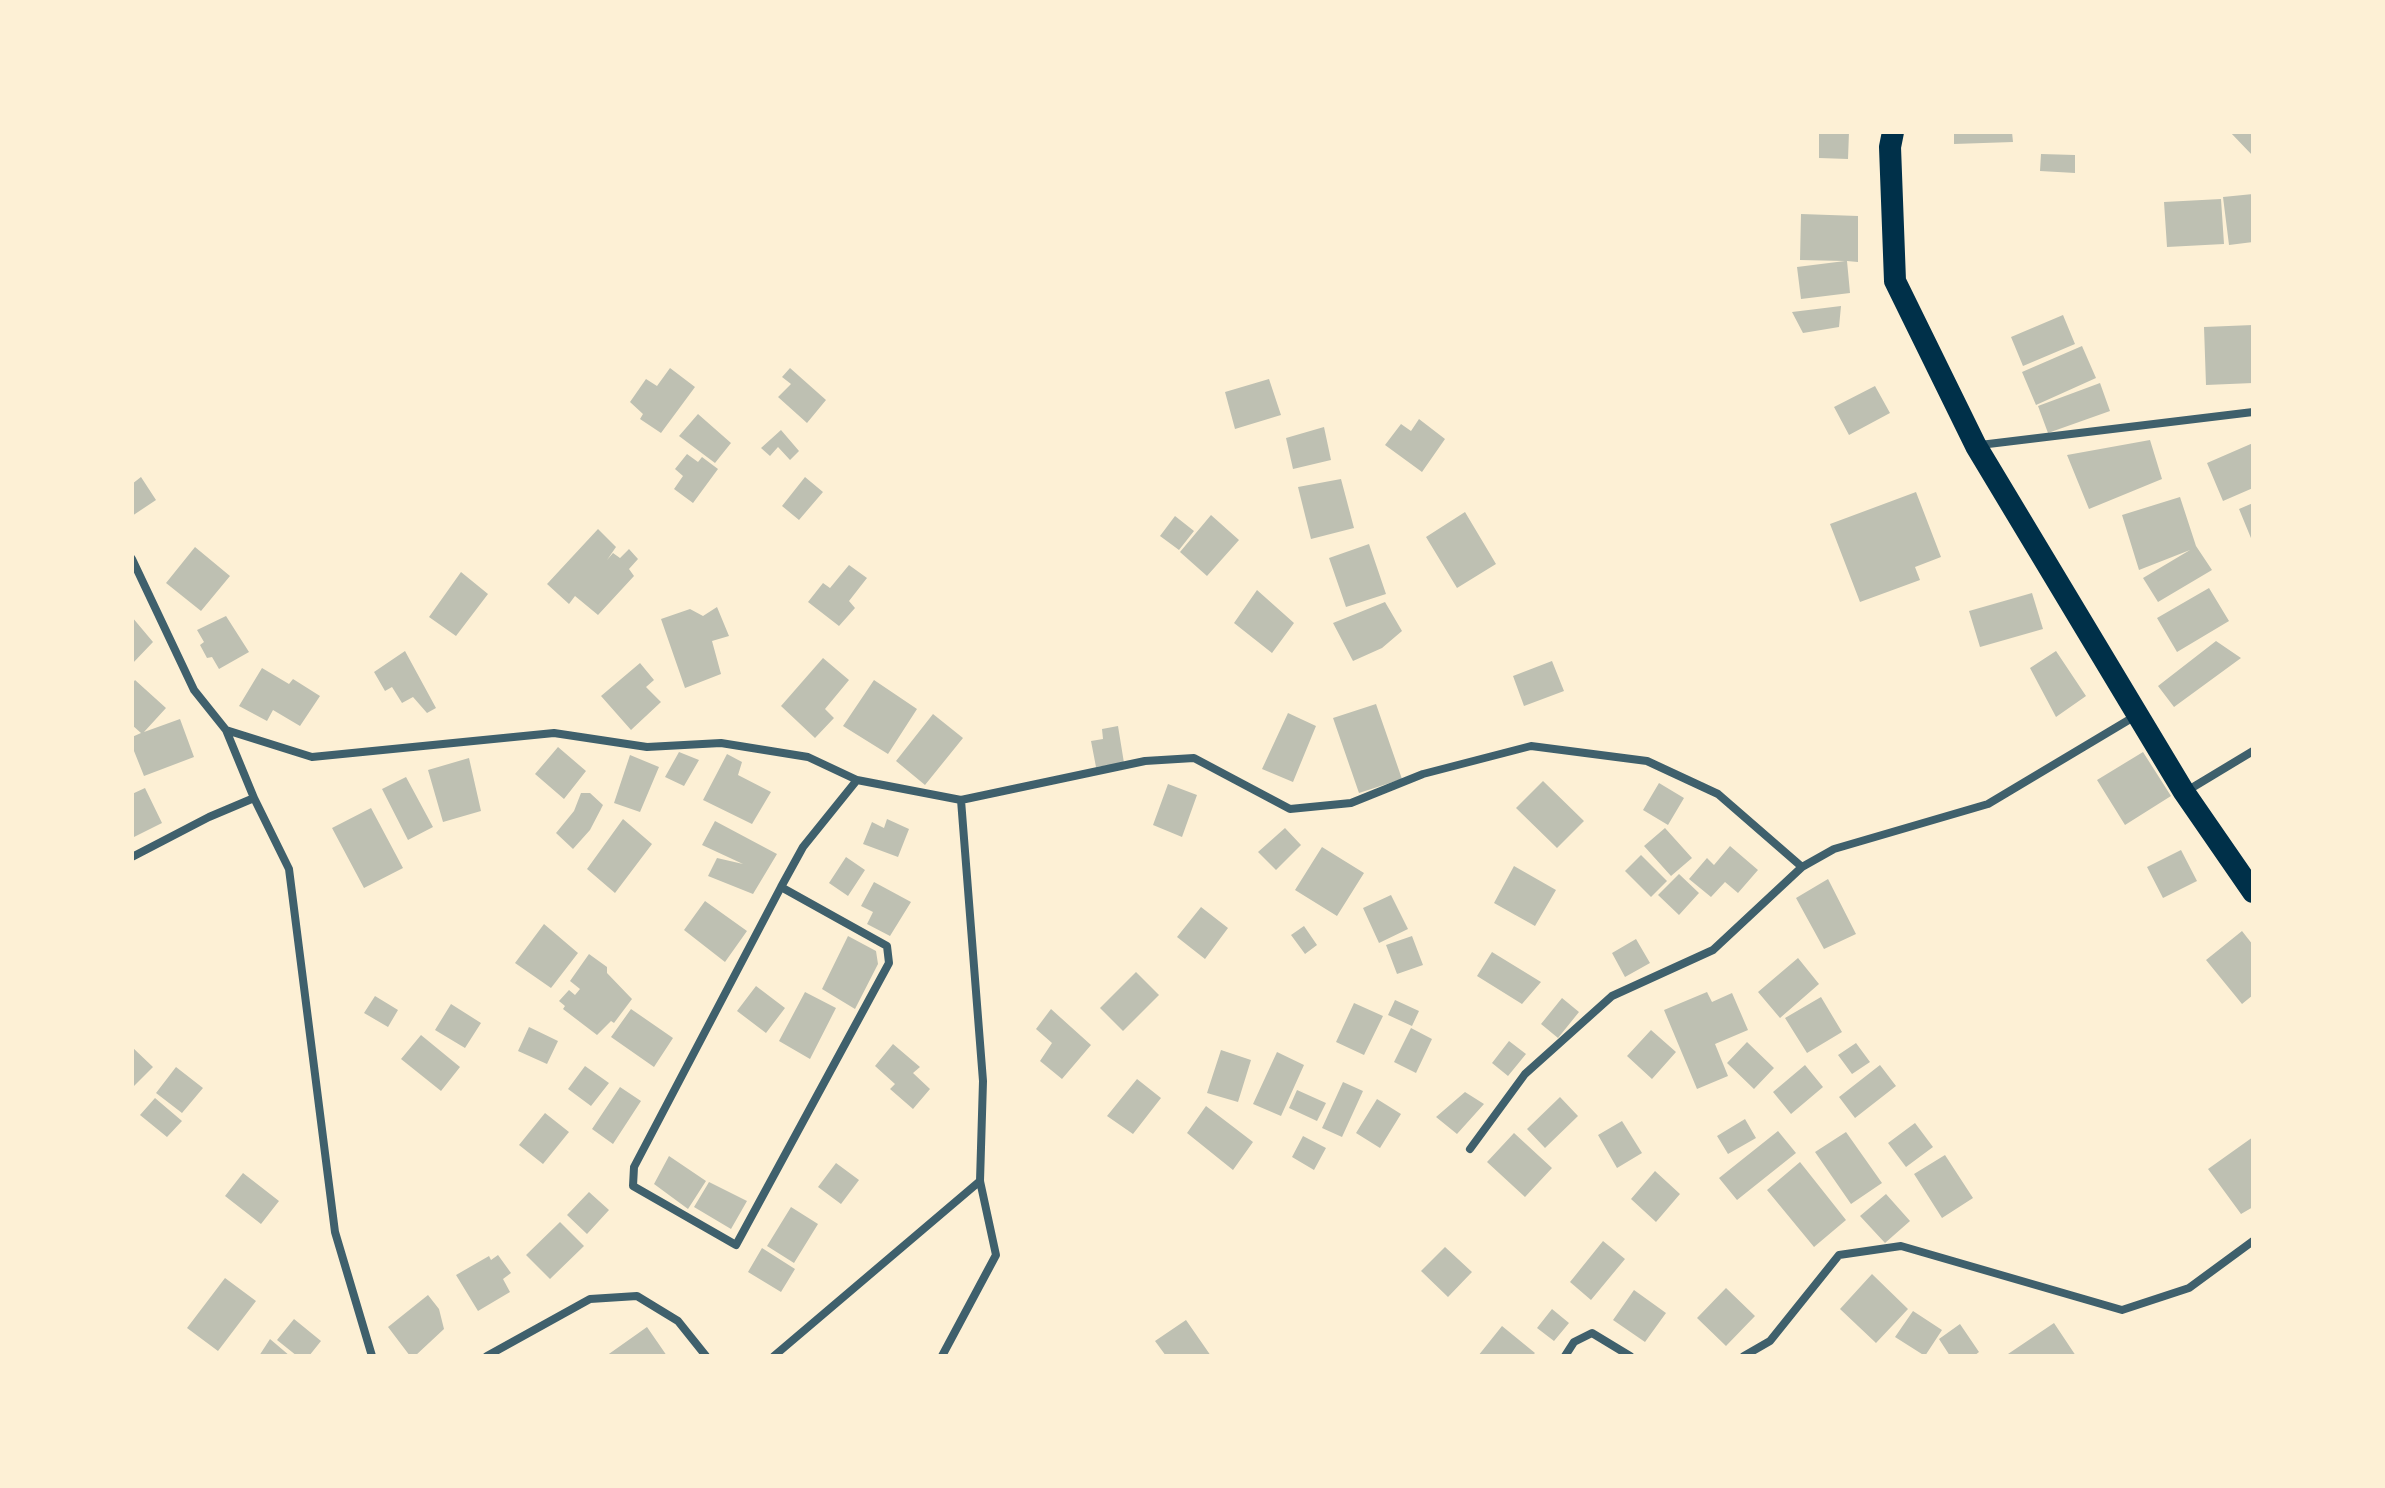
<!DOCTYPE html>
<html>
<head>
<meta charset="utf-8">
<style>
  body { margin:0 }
  #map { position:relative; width:2385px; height:1488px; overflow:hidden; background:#fdf0d5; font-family:"PT Serif",serif }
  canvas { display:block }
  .frame { position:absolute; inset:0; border:134px solid #fdf0d5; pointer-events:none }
</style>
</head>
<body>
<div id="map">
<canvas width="2385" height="1488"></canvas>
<div class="frame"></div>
</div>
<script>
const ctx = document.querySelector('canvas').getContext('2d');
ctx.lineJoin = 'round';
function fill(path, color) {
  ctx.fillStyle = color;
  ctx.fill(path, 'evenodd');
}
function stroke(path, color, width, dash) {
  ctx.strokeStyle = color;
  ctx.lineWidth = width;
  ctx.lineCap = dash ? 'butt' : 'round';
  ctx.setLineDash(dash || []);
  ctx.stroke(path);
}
fill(new Path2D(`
  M1819,132h30l-1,27 -29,-1z
  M1954,132h58l1,10 -59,2z
  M2230,132h23v24z
  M2041,154l34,1v18l-35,-2z
  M2253,194v48l-24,3 -6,-48z
  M2221,199l3,45 -57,3 -3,-45z
  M1801,214l57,2v46l-11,-1 3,32 -49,6 -4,-32 48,-6 -45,-1z
  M1841,306l-2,21 -36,6 -11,-21z
  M2063,315l12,29 -52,22 -12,-29z
  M2253,325v58l-47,2 -2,-58z
  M2082,346l14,32 -60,27 -14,-33z
  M670,368l25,19 -34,46 -21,-14 3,-5 -13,-12 16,-23 11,7z
  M790,368l36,32 -19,23 -29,-26 13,-13 -9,-7z
  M1269,379l12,36 -46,14 -10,-37z
  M2100,383l10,28 -62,22 -10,-27z
  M1875,386l15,27 -41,22 -15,-28z
  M698,414l33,29 -16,20 -36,-27z
  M1419,419l26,20 -23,33 -37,-27 16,-21 10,7z
  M1324,427l7,33 -38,9 -7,-31z
  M781,430l18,21 -9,9 -12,-13 -8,9 -9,-8z
  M2150,440l12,39 -73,30 -22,-54z
  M2253,443v45l-30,13 -16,-38z
  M687,454l11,8 4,-5 16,12 -25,34 -19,-14 9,-13 -8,-7z
  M141,477l15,23 -24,16v-32z
  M805,477l18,15 -24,28 -17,-14z
  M1341,479l13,49 -43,11 -13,-52z
  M1916,492l25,65 -26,10 5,13 -60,22 -30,-78z
  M2180,497l16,49 16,24 -54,32 -15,-24 47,-28 -51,20 -17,-55z
  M2253,503v40l-14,-34z
  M1465,512l31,52 -39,24 -31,-51z
  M1211,515l28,25 -32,36 -27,-24z
  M1175,516l19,15 -15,19 -19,-14z
  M598,529l18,18 -9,13 6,-7 7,5 9,-9 9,10 -9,10 5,7 -36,39 -23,-19 -6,8 -22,-20z
  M1369,544l17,50 -40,13 -17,-49z
  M195,547l35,29 -29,35 -35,-28z
  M849,565l18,13 -18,23 6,7 -16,18 -31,-24 15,-19 7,5z
  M461,572l27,22 -32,42 -27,-19z
  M2209,588l20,33 -52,31 -20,-34z
  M1257,590l37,33 -22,30 -38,-30z
  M2032,593l11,36 -63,18 -11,-36z
  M1385,602l17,29 -20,17 -29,13 -20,-38z
  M717,607l12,29 -17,5 9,33 -36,14 -24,-69 29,-10 13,7z
  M226,616l23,36 -30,17 -7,-12 -5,1 -7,-13 4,-3 -7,-12z
  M132,617l21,25 -21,22z
  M2216,641l25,17 -67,49 -16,-21z
  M405,651l31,57 -9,5 -14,-16 -11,6 -10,-16 -7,4 -11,-19z
  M2056,651l30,45 -30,21 -26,-49z
  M823,658l26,22 -24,29 9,9 -19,20 -34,-32z
  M1552,661l12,30 -40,15 -11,-30z
  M640,663l14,17 -8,7 15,15 -30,28 -30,-34z
  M262,668l27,16 4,-5 27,17 -20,30 -27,-16 -6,11 -28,-15z
  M135,680l31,28 -22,24 36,-13 14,38 -50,19 -12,-30v-9l9,-4 -9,-8v-41z
  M874,680l43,29 -29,45 -45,-28z
  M1376,704l26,75 -43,14 -26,-75z
  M1288,713l28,13 -23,56 -31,-13z
  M933,714l30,24 -38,47 -29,-24z
  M1118,726l6,37 -28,4 -5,-26 12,-2 -1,-10z
  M558,747l28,24 -22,28 -29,-25z
  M679,752l20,8 -15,26 -19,-9z
  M2143,752l28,44 -46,29 -28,-45z
  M727,754l15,8 -4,13 33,17 -19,32 -49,-24z
  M630,755l29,12 -19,45 -26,-9z
  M469,758l12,53 -38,11 -15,-52z
  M406,777l27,50 -25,13 -26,-51z
  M1543,781l41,40 -27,27 -41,-40z
  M1659,783l25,15 -16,27 -25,-15z
  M1168,784l29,11 -15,42 -29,-12z
  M145,788l17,35 -30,15v-44z
  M581,793h9l13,12 -13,25 -17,19 -17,-16 18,-22z
  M371,808l32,60 -39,20 -32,-60z
  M623,819l29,25 -37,49 -28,-24z
  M887,819l22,10 -11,28 -35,-13 9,-22 12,6z
  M715,821l62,33 -24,40 -45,-18 9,-18 26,6 -41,-19z
  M1285,828l16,17 -25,25 -18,-18z
  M1665,828l27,30 -21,18 -27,-30z
  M1730,846l28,24 -20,23 -13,-11 -14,15 -22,-18 18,-21 7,7z
  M1322,847l42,26 -27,43 -42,-26z
  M2181,850l16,31 -34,17 -16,-31z
  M1641,855l26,26 -16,16 -26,-26z
  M846,857l19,13 -17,26 -19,-13z
  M1514,866l42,24 -21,36 -41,-23z
  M1679,874l20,19 -20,22 -21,-20z
  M1828,879l28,55 -32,15 -28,-51z
  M874,882l37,20 -21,34 -23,-12 6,-12 -12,-6z
  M1391,895l17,34 -29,14 -16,-35z
  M705,901l42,30 -22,31 -41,-32z
  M1201,907l27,21 -23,31 -28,-22z
  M544,924l34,29 -27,35 -36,-25z
  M1304,926l13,19 -12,9 -14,-19z
  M2242,931l11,14v50l-11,9 -36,-44z
  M848,936l28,15 2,13 -23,45 -33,-20z
  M1412,936l11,29 -26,9 -11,-29z
  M1636,939l14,24 -25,14 -13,-24z
  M1492,952l49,30 -19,22 -45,-28z
  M589,954l18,13v6l25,26 -18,24 -3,-2 -14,14 -34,-26 2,-3 -6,-5 10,-11 6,5 5,-6 -10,-8z
  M1798,958l21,26 -39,34 -22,-26z
  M1136,972l23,23 -36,36 -23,-23z
  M756,986l29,22 -19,25 -29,-22z
  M805,992l31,16 -26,51 -31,-18z
  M1707,992l5,10 20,-9 16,37 -33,14 13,32 -31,13 -33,-79z
  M375,996l23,14 -10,17 -24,-14z
  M1821,997l21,35 -35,21 -22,-35z
  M1562,998l17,14 -21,26 -17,-14z
  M1395,1000l24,11 -7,15 -24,-11z
  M1354,1003l29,13 -19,39 -28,-13z
  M451,1004l30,19 -16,25 -30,-18z
  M631,1009l42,29 -19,29 -43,-30z
  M1051,1009l40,36 -29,34 -22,-18 12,-18 -16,-14z
  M529,1027l29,14 -11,23 -29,-13z
  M1411,1028l21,11 -16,34 -22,-11z
  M1651,1030l25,22 -24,27 -25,-23z
  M421,1035l39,32 -19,24 -40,-32z
  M1509,1041l17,13 -18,22 -16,-13z
  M1747,1042l27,26 -20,21 -27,-26z
  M1856,1043l14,19 -18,12 -14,-19z
  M893,1044l27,23 -7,6 17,16 -17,20 -23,-20 5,-5 -20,-18z
  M132,1047l21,20 -21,21z
  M1221,1050l30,10 -13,42 -31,-9z
  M1277,1052l27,13 -23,51 -28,-12z
  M1805,1065l18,22 -32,27 -18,-22z
  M1880,1065l16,21 -41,32 -16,-21z
  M585,1066l24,17 -18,23 -23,-17z
  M176,1067l27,21 -21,25 -26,-20z
  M1137,1079l24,19 -28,36 -26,-18z
  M1343,1082l20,9 -21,46 -20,-9z
  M620,1087l21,14 -28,43 -21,-15z
  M1297,1090l29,13 -9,18 -28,-13z
  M1465,1092l19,12 -27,30 -21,-17z
  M1560,1097l18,19 -33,32 -18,-19z
  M155,1098l27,23 -15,16 -27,-22z
  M1377,1099l24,15 -21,34 -24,-15z
  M1206,1106l47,36 -20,28 -46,-37z
  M545,1113l24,19 -26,32 -24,-19z
  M1745,1119l11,19 -28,16 -11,-18z
  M1622,1121l20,32 -25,15 -19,-33z
  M1915,1123l18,24 -27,20 -18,-24z
  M1778,1131l18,22 -59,47 -18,-22z
  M1846,1132l36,51 -31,21 -36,-52z
  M1514,1133l38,35 -27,29 -38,-35z
  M1303,1136l23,12 -12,22 -22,-13z
  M2253,1137v70l-12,7 -33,-45z
  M1945,1155l28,43 -31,20 -28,-44z
  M669,1156l37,25 -18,28 -34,-25z
  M1800,1162l46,58 -32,27 -47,-57z
  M836,1163l23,17 -18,24 -23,-17z
  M1655,1171l25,23 -24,28 -25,-23z
  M243,1173l36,28 -18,23 -36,-28z
  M709,1182l38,19 -16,28 -37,-22z
  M589,1192l20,18 -22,24 -20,-19z
  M1886,1194l24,27 -25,22 -25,-27z
  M791,1207l27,17 -24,39 -27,-17z
  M560,1222l24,24 -34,33 -24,-24z
  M1603,1241l22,18 -34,41 -21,-18z
  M1445,1247l27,25 -24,25 -27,-26z
  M762,1248l33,21 -14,23 -33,-20z
  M498,1255l13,18 -8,6 7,13 -32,19 -22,-36 33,-19 2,4z
  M1872,1274l36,35 -32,34 -36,-34z
  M225,1278l31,23 -38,50 -31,-23z
  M1726,1288l29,28 -29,30 -29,-28z
  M1634,1290l32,23 -21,29 -32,-22z
  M428,1295l11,14 5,20 -29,27h-5l-22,-29z
  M1552,1309l17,14 -15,18 -17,-13z
  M1913,1311l29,19 -17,26 -30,-19z
  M294,1319l27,22 -12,15h-12l-20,-16z
  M1186,1320l25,36h-45l-11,-15z
  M2054,1323l22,33h-71z
  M1960,1324l19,28 -5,4h-24l-11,-17z
  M1502,1326l33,27 -3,3h-54z
  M647,1327l20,29h-61z
  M270,1339l20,17h-31z`), '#bec0b2');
stroke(new Path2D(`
  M1980,445l273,-33
  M132,559l62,131 32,40 86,27 242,-24 93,14 74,-4 87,14 49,23 104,20 22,281 -3,100 16,74 -54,101
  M226,730l28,68 35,71 46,363 37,124
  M2185,792l68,-41
  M961,800l184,-39 49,-3 96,51 61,-6 72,-29 108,-28 116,15 71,33 84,73
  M132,857l77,-40 45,-19
  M781,887l106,59 2,17 -153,282 -103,-59 1,-19z
  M781,887l22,-40 54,-67
  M1470,1149l55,-75 87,-78 101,-46 89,-83 32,-18 154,-45 149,-89
  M487,1356l103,-57 47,-3 41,25 28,35
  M774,1356l206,-175
  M1565,1356l9,-14 18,-9 38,23
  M1744,1356l26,-15 69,-86 62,-9 221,64 67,-22 64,-47`), '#3f606c', 8);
stroke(new Path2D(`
  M1893,132l-3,15 5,134 81,165 208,346 69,100`), '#003049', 22);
</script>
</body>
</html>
